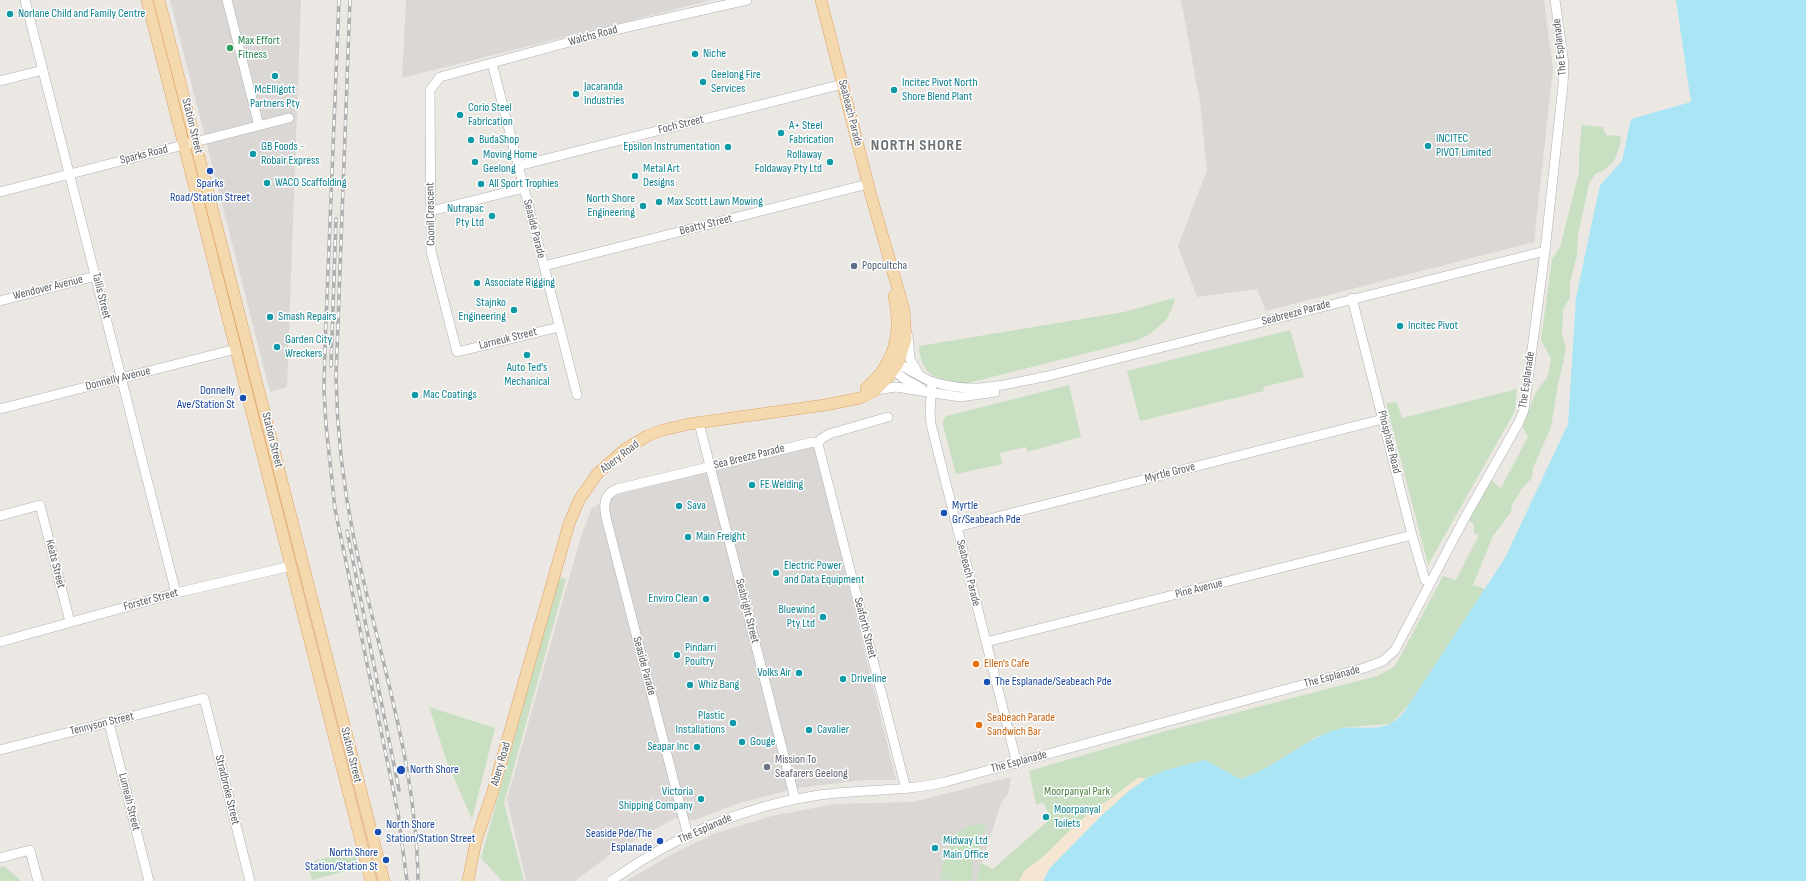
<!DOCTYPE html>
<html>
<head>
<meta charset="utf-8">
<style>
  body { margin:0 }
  canvas { display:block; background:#ebe7e2 }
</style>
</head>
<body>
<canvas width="1806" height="881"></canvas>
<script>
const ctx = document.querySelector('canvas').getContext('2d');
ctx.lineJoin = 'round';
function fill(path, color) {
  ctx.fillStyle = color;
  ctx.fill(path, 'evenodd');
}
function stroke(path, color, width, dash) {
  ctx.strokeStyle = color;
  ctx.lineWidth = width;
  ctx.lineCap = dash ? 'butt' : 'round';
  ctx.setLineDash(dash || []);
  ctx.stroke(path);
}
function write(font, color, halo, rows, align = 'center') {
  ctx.font = font + ' "Sofia Sans Condensed",sans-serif';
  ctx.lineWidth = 3;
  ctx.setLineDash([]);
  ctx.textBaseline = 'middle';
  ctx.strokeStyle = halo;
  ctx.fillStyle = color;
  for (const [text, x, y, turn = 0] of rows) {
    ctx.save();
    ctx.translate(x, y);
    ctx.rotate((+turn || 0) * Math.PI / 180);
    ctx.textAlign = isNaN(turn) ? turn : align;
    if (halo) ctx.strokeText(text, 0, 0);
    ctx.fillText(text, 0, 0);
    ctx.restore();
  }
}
fill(new Path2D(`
  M170,0h131l-14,387 -17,5z
  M406,0h306l-310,78z
  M1181,0h363l9,69 -19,173 -268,69 -9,-22 -60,8 -19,-51 29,-76 -7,-68z
  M807,445l8,3 81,332h-33l-65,8 -59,15 -44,17 -19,-2 -57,30 -44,33h-49l-19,-82 74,-263 11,-28 27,-14z
  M1011,777l-3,17 -7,9 -25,78h-350l50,-29 40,-19 56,-17 63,-12 78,-2z`), '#dad7d5');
fill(new Path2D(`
  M1582,125l21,2 3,8 15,1 -1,9 -6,16 -10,9 -9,4 -6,10 -11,51 -1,19 -7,29v14l-7,13 -1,24 4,14 -2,11 -6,25 -7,43 -18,41 -1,10 -9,9 -11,18 -1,7 -18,24 -20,49 12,4 -76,115 -18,20 -44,3 -29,9 -59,36 -20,7 -34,-19 -39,10 -19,8 -18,13 -78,77 -8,13h-67l5,-18 12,6 57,-50 -6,-16 -8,1 -7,-33 137,-40 211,-55 17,-9 5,-8 44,-83 13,4 23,-45 -5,-2v-9l-6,-4 22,-40 11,8 27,-51 -5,-9v-7l6,-11 6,-16 13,-18 3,-17 -10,-19 11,-81 8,-12 19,-75v-19z
  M1174,298l1,3 -8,18 -17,15 -15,7 -171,43c-26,-5 -43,-6 -45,-38l205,-34z
  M1290,330l14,47 -41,10 1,4 -124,30 -13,-50z
  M1069,385l12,52 -54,15 -1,-5 -26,6 2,11 -46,10 -13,-49v-5l3,-4z
  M1517,389l-2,22 -87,154 -42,-162 11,-1 5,16z
  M559,577l7,2 -62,224 20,78h-22l-21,-23z
  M429,707l66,21 -23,91 -25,-57z
  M982,824l4,3 -1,4 -4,4 -1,20 -7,5 -1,21h-18l-15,-3 6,-19 7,1 2,-8 -6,-2 4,-14 16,-10z
  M354,850l4,18 -46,12 -5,-17z
  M4,866l17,15h-21v-14z`), '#c8e0c1');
fill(new Path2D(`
  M1138,778h9l-18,13 -79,78 -7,12h-24l5,-10 20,-15 22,-22 32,-29 8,-3z`), '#f5e6d4');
fill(new Path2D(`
  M1676,0h130v881h-763l7,-13 51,-52 28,-25 18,-13 19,-8 39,-10 35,19c34,-10 61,-38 95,-49 18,-6 37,2 55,-6 5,-2 10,-8 14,-12l101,-154 63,-134 8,-126 12,-57 12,-56 22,-24 9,-42 60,-17z`), '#a9e5f4');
const minor = new Path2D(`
  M25,0l151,593
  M227,0l32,126
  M492,63l85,332
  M0,81l43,-11
  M518,166l325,-82
  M0,192l289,-74
  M431,211l93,-23
  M544,266l324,-82
  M1352,298l60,237 13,45 5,3
  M0,301l96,-25
  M559,327l-102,25 -26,-101 -1,-161 10,-13 170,-46 137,-31
  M908,336l2,23 8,14
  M898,364c12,5 23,14 35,18 42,13 74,2 115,-6l497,-125
  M893,370l13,10 15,8
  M932,382l-2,31 1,11 86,340
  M876,390l20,-3 64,10 35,-5
  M0,409l236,-60
  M699,423l96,376
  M818,444l88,345
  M0,516l40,-11 30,117
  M957,527l426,-108
  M0,642l176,-49 115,-27
  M986,642l426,-107
  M109,723l40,158
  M0,750l204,-52 46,183
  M688,836l-79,-307c-4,-15 -10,-33 8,-40l196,-47 5,2 3,-5 8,-5 59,-17
  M0,858l30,-8 8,31
  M611,881c61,-44 133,-75 208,-86 42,-6 84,-3 126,-13l419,-114 19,-7 12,-11 68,-129 56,-99 5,-12 21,-159 18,-166 1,-21 -9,-64`);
const major = new Path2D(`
  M147,0l224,881
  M159,0l225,881
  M866,388c29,-24 36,-57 28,-92
  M468,881l8,-40 16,-47 77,-270 10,-24 18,-26 27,-24 23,-14 16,-6 26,-6 136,-19 35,-7 16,-8 13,-14 9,-12 8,-25 -2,-29 -34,-118 -49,-192`);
stroke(minor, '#aeb1b3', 10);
stroke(major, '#e0a267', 12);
stroke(minor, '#fff', 9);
stroke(major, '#f5d9ae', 11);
const rail = new Path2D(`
  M339,0l-14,346 -1,43 2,36 9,84 63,304 9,68
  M350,0l-14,377c1,55 7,108 18,162 24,113 63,225 64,342
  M331,366l5,-147
  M347,531l52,259`);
stroke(rail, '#aeafaf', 3.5);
stroke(rail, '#fff', 2, [6]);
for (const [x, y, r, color] of [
  [10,14,4,"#0f9aa8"],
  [230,48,4,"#2e9e5b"],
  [695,54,4,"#0f9aa8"],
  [275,76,4,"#0f9aa8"],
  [703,82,4,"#0f9aa8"],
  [894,90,4,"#0f9aa8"],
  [576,94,4,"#0f9aa8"],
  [460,115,4,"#0f9aa8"],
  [781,133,4,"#0f9aa8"],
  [471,140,4,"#0f9aa8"],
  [1428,146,4,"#0f9aa8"],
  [728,147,4,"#0f9aa8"],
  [253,154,4,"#0f9aa8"],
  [475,162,4,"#0f9aa8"],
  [830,162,4,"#0f9aa8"],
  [210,171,4,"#1a4fb4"],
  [635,176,4,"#0f9aa8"],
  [267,183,4,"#0f9aa8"],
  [481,184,4,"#0f9aa8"],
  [659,202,4,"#0f9aa8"],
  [643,206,4,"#0f9aa8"],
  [492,216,4,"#0f9aa8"],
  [854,266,4,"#5c6f8a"],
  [477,283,4,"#0f9aa8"],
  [514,310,4,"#0f9aa8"],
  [270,317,4,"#0f9aa8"],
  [1400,326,4,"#0f9aa8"],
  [277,347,4,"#0f9aa8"],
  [527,355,4,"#0f9aa8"],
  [415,395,4,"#0f9aa8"],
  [243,398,4,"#1a4fb4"],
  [752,485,4,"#0f9aa8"],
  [679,506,4,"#0f9aa8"],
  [944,513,4,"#1a4fb4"],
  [688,537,4,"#0f9aa8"],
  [776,573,4,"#0f9aa8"],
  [706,599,4,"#0f9aa8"],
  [823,617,4,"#0f9aa8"],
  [677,655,4,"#0f9aa8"],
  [976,664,4,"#e8710a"],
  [799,673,4,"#0f9aa8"],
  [843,679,4,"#0f9aa8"],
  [987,682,4,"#1a4fb4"],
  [690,685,4,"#0f9aa8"],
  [733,723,4,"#0f9aa8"],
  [979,725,4,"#e8710a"],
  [809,730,4,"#0f9aa8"],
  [742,742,4,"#0f9aa8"],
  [697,747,4,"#0f9aa8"],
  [767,767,4,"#6b7280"],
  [401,770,5,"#1a4fb4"],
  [701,799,4,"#0f9aa8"],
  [1046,817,4,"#0f9aa8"],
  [378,832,4,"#1a4fb4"],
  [660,841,4,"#1a4fb4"],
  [935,848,4,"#0f9aa8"],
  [386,860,4,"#1a4fb4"]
]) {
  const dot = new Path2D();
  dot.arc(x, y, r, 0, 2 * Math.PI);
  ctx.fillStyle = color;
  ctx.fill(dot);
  stroke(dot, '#fff', 1.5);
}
write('12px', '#0d838f', '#fff', [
  ["Norlane Child and Family Centre",18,14],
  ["Niche",703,54],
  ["Geelong Fire",711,75],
  ["Services",711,89],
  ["Incitec Pivot North",902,83],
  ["Shore Blend Plant",902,97],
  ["Jacaranda",584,87],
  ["Industries",584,101],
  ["McElligott",275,90,"center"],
  ["Partners Pty",275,104,"center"],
  ["Corio Steel",468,108],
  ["Fabrication",468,122],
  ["A+ Steel",789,126],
  ["Fabrication",789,140],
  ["INCITEC",1436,139],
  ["PIVOT Limited",1436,153],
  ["BudaShop",479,140],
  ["GB Foods -",261,147],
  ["Robair Express",261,161],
  ["Epsilon Instrumentation",720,147,"right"],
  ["Moving Home",483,155],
  ["Geelong",483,169],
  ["Rollaway",822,155,"right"],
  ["Foldaway Pty Ltd",822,169,"right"],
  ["Metal Art",643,169],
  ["Designs",643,183],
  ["WACO Scaffolding",275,183],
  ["All Sport Trophies",489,184],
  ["North Shore",635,199,"right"],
  ["Engineering",635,213,"right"],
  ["Max Scott Lawn Mowing",667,202],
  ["Nutrapac",484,209,"right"],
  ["Pty Ltd",484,223,"right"],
  ["Associate Rigging",485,283],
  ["Stajnko",506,303,"right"],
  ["Engineering",506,317,"right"],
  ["Smash Repairs",278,317],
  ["Incitec Pivot",1408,326],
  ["Garden City",285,340],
  ["Wreckers",285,354],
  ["Auto Ted's",527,368,"center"],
  ["Mechanical",527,382,"center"],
  ["Mac Coatings",423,395],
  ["FE Welding",760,485],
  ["Sava",687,506],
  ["Main Freight",696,537],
  ["Electric Power",784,566],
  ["and Data Equipment",784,580],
  ["Enviro Clean",698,599,"right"],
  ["Bluewind",815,610,"right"],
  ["Pty Ltd",815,624,"right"],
  ["Pindarri",685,648],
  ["Poultry",685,662],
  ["Volks Air",791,673,"right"],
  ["Driveline",851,679],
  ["Whiz Bang",698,685],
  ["Plastic",725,716,"right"],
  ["Installations",725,730,"right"],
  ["Cavalier",817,730],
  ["Gouge",750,742],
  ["Seapar Inc",689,747,"right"],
  ["Victoria",693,792,"right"],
  ["Shipping Company",693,806,"right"],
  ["Moorpanyal",1054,810],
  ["Toilets",1054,824],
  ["Midway Ltd",943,841],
  ["Main Office",943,855]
], 'left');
write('12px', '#5b5f61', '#fff', [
  ["Walchs Road",593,36,-15],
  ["The Esplanade",1560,47,-96],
  ["Seabeach Parade",850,113,76],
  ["Foch Street",681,125,-14],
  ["Station Street",192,126,76],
  ["Sparks Road",144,155,-14],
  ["Coonil Crescent",431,214,-91],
  ["Beatty Street",706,225,-14],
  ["Seaside Parade",534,229,76],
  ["Wendover Avenue",48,288,-14],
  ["Tallis Street",101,296,76],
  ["Seabreeze Parade",1296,313,-15],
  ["Larneuk Street",508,339,-14],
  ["Donnelly Avenue",118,379,-14],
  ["The Esplanade",1527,380,-82],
  ["Station Street",272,440,76],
  ["Phosphate Road",1389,442,76],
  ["Abery Road",620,457,-38],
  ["Sea Breeze Parade",749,457,-14],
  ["Myrtle Grove",1170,473,-14],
  ["Keats Street",55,564,76],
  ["Seabeach Parade",968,573,76],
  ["Pine Avenue",1199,589,-14],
  ["Forster Street",151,600,-15],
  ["Seabright Street",747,611,76],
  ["Seaforth Street",865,628,76],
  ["Seaside Parade",644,666,75],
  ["The Esplanade",1332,677,-15],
  ["Tennyson Street",102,724,-14],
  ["Station Street",351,755,76],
  ["The Esplanade",1019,762,-15],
  ["Abery Road",501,764,-74],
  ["Stradbroke Street",227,790,76],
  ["Lumeah Street",129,802,76],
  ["The Esplanade",705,829,-24]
]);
write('12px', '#27864d', '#fff', [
  ["Max Effort",238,41],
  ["Fitness",238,55]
], 'left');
write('12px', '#164399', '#fff', [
  ["Sparks",210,184,"center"],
  ["Road/Station Street",210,198,"center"],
  ["Donnelly",235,391,"right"],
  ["Ave/Station St",235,405,"right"],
  ["Myrtle",952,506],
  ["Gr/Seabeach Pde",952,520],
  ["The Esplanade/Seabeach Pde",995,682],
  ["North Shore",410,770],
  ["North Shore",386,825],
  ["Station/Station Street",386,839],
  ["Seaside Pde/The",652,834,"right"],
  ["Esplanade",652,848,"right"],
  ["North Shore",378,853,"right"],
  ["Station/Station St",378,867,"right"]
], 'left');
write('12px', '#4e5e75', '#fff', [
  ["Popcultcha",862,266]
], 'left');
write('12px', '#c56008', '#fff', [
  ["Ellen's Cafe",984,664],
  ["Seabeach Parade",987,718],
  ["Sandwich Bar",987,732]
], 'left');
write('12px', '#5b616d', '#fff', [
  ["Mission To",775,760],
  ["Seafarers Geelong",775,774]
], 'left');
write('12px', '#497d3e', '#fff', [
  ["Moorpanyal Park",1077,792]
]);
ctx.letterSpacing = '1px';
write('bold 16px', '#6c7173', '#fff', [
  ["NORTH SHORE",917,146]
]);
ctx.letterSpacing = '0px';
</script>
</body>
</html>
